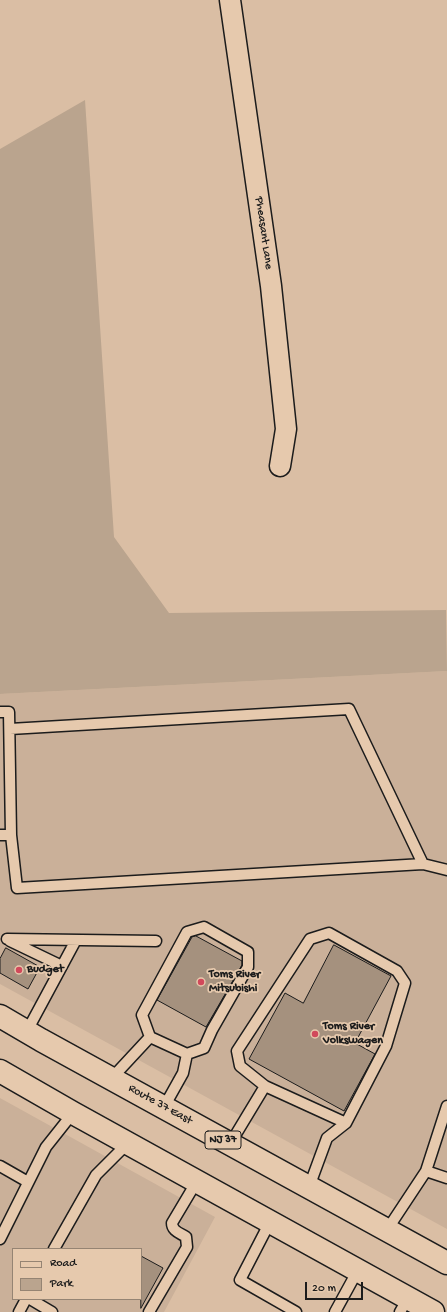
<!DOCTYPE html>
<html>
<head>
<meta charset="utf-8">
<style>
  body { margin:0 }
  #map { position:relative; width:447px; height:1312px; overflow:hidden; background:#dabea4; font-family:"Gochi Hand",sans-serif }
  canvas { display:block }
  .legend { position:absolute; left:12px; top:1248px; width:130px; height:52px; box-sizing:border-box; background:#e6c9ad; border:1px solid #958473; margin:0; padding:5px 7px; list-style:none; font-size:12px; color:#1c1c1c }
  .legend li { display:flex; align-items:center; gap:8px; height:20px }
  .legend b { width:20px; border:1px solid #958473 }
  .scale { position:absolute; left:305px; top:1282px; width:58px; height:18px; box-sizing:border-box; border:2px solid #1c1c1c; border-top:0; padding-left:5px; font-size:12px; line-height:14px; white-space:nowrap; color:#1c1c1c; -webkit-text-stroke:3px #e6c9ad; paint-order:stroke }
</style>
</head>
<body>
<div id="map">
<canvas width="447" height="1312"></canvas>
<ul class="legend">
<li><b style="height:5px;background:#e6c9ad"></b>Road</li>
<li><b style="height:11px;background:#baa48e"></b>Park</li>
</ul>
<div class="scale">20 m</div>
</div>
<script>
const ctx = document.querySelector('canvas').getContext('2d');
ctx.lineJoin = 'round';
function fill(path, color) {
  ctx.fillStyle = color;
  ctx.fill(path, 'evenodd');
}
function stroke(path, color, width, dash) {
  ctx.strokeStyle = color;
  ctx.lineWidth = width;
  ctx.lineCap = dash ? 'butt' : 'round';
  ctx.setLineDash(dash || []);
  ctx.stroke(path);
}
function write(font, color, halo, rows, align = 'center') {
  ctx.font = font + ' "Gochi Hand",sans-serif';
  ctx.lineWidth = 3.5;
  ctx.setLineDash([]);
  ctx.textBaseline = 'middle';
  ctx.strokeStyle = halo;
  ctx.fillStyle = color;
  for (const [text, x, y, turn = 0] of rows) {
    ctx.save();
    ctx.translate(x, y);
    ctx.rotate((+turn || 0) * Math.PI / 180);
    ctx.textAlign = isNaN(turn) ? turn : align;
    if (halo) ctx.strokeText(text, 0, 0);
    ctx.fillText(text, 0, 0);
    ctx.restore();
  }
}
fill(new Path2D(`
  M447,671v558l-447,-245v-290z
  M0,1098l215,119 -51,95h-164zM13,1249h128v50h-128z`), '#cab099');
fill(new Path2D(`
  M85,100l29,437 55,76 277,-3 1,61 -447,23v-545z`), '#baa48e');
const building = new Path2D(`
  M196,936l46,25v4l-36,62 -49,-27 35,-63z
  M334,945l57,31 -36,67 20,11 -31,57 -95,-52 36,-66 18,10z
  M6,948l34,19 -12,22 -28,-16v-14z
  M141,1256l22,12 -22,40z`);
fill(building, '#a5917e');
stroke(building, '#1c1c1c', 1);
const service = new Path2D(`
  M0,712h9l2,123
  M10,729l339,-20 74,155
  M0,835h11l6,53 406,-24 24,6
  M7,939l149,2
  M10,941l52,25 -35,65
  M62,966l14,-26
  M150,1037l37,17
  M111,1079l39,-42 -8,-22 45,-83 17,-5 44,25v15l-36,63 -8,18 -17,6 -4,19 -19,34
  M230,1144l35,-58
  M0,1166l28,16
  M426,1171l21,7
  M309,1187l18,-49 19,-15 40,-77 19,-63 -8,-12 -68,-38 -19,6 -73,112 3,15 25,20 81,37
  M270,1222l-30,58 56,32
  M387,1230l39,-59 21,-65
  M0,1239l46,-92 27,-34
  M54,1249l42,-74 32,-32
  M30,1299l22,13
  M19,1312l7,-13
  M149,1312l38,-65 -1,-10c-6,-4 -14,-6 -14,-14l25,-42
  M335,1312l23,-42
  M400,1312l8,-14`);
const minor = new Path2D(`
  M230,0l41,286 15,143 -6,37`);
const trunk = new Path2D(`
  M0,1016l41,24 406,223
  M0,1071l73,42 360,199`);
stroke(service, '#1c1c1c', 13);
stroke(minor, '#1c1c1c', 23);
stroke(trunk, '#1c1c1c', 25);
stroke(service, '#e6c9ad', 10);
stroke(minor, '#e6c9ad', 20);
stroke(trunk, '#e6c9ad', 22);
for (const [x, y, r, color] of [
  [19,970,4,"#d1495b"],
  [201,982,4,"#d1495b"],
  [315,1034,4,"#d1495b"]
]) {
  const dot = new Path2D();
  dot.arc(x, y, r, 0, 2 * Math.PI);
  ctx.fillStyle = color;
  ctx.fill(dot);
  stroke(dot, '#e6c9ad', 1.5);
}
for (const [x, y, w] of [
  [223,1140,36]
]) {
  const box = new Path2D();
  box.roundRect(x - w / 2, y - 9, w, 18, 3);
  ctx.fillStyle = '#e6c9ad';
  ctx.fill(box);
  stroke(box, '#1c1c1c', 1);
}
write('bold 11px', '#1c1c1c', null, [
  ["NJ 37",223,1140]
]);
write('12px', '#1c1c1c', '#e6c9ad', [
  ["Pheasant Lane",263,233,82],
  ["Route 37 East",160,1105,29]
]);
write('bold 12px', '#1c1c1c', '#e6c9ad', [
  ["Budget",27,970],
  ["Toms River",209,975],
  ["Mitsubishi",209,989],
  ["Toms River",323,1027],
  ["Volkswagen",323,1041]
], 'left');
</script>
</body>
</html>
